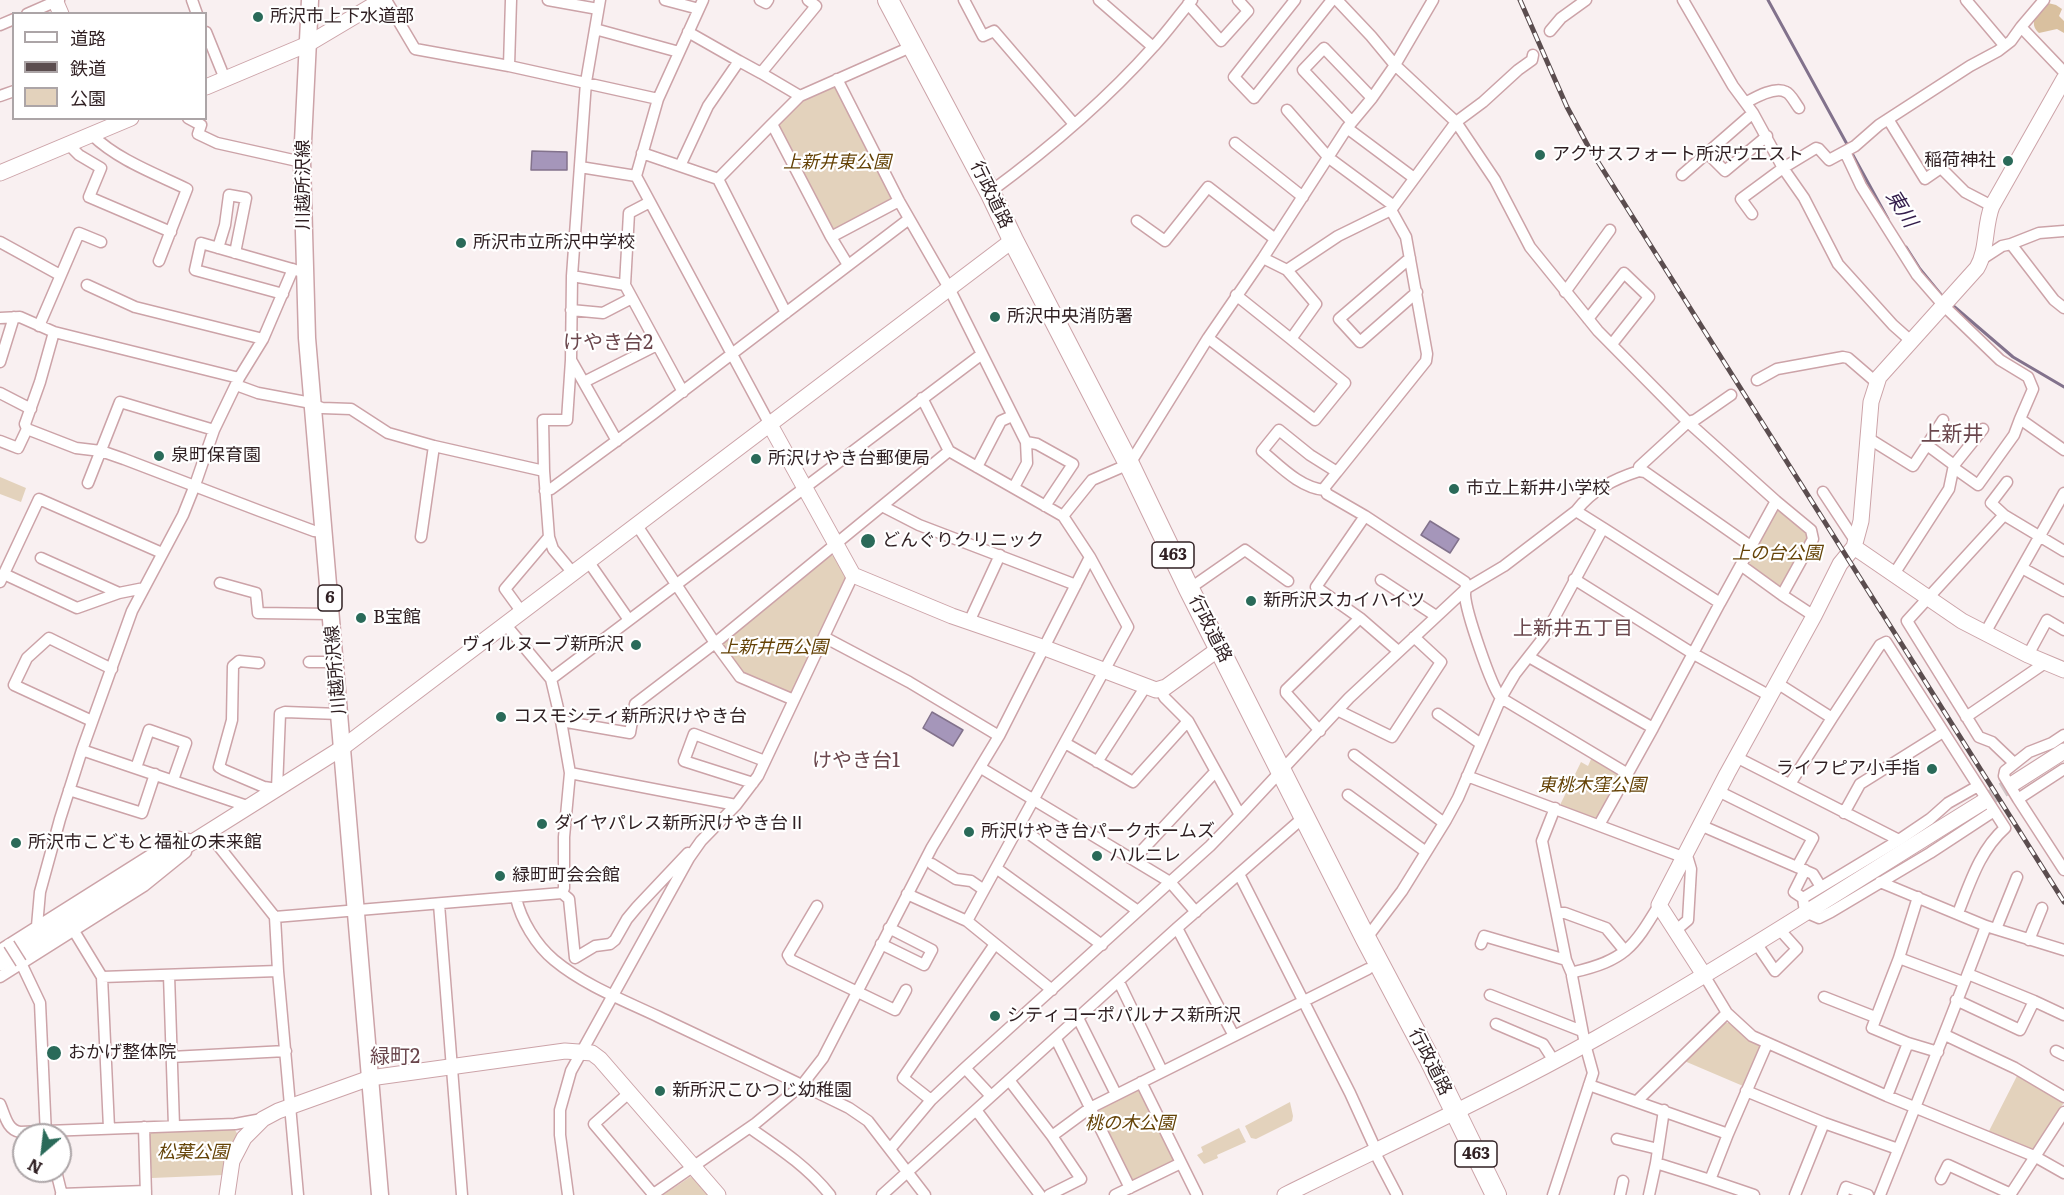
<!DOCTYPE html>
<html>
<head>
<meta charset="utf-8">
<style>
  body { margin:0 }
  #map { position:relative; width:2064px; height:1195px; overflow:hidden; background:#f9f0f1; font-family:Literata,"Noto Sans JP",serif }
  canvas { display:block }
  .legend { position:absolute; left:12px; top:12px; width:195px; height:108px; box-sizing:border-box; background:#fff; border:2px solid #aca5a7; margin:0; padding:8px 10px; list-style:none; font-size:18px; color:#2f1f22 }
  .legend li { display:flex; align-items:center; gap:12px; height:30px }
  .legend b { width:30px; border:2px solid #aca5a7 }
  .north { position:absolute; left:12px; top:1123px; width:60px; height:60px; box-sizing:border-box; background:#fff; border:2px solid #aca5a7; border-radius:50%; rotate:208deg; font-size:16px; font-weight:700; line-height:24px; text-align:center; color:#2f1f22 }
  .north::after { content:''; display:block; margin:auto; width:21px; height:27px; background:#2a6a59; clip-path:polygon(50% 0,100% 100%,50% 72%,0 100%) }
</style>
</head>
<body>
<div id="map">
<canvas width="2064" height="1195"></canvas>
<ul class="legend">
<li><b style="height:8px;background:#fff"></b>道路</li>
<li><b style="height:8px;background:#5b4d4f"></b>鉄道</li>
<li><b style="height:16px;background:#e3d2bc"></b>公園</li>
</ul>
<div class="north">N</div>
</div>
<script>
const ctx = document.querySelector('canvas').getContext('2d');
ctx.lineJoin = 'round';
function fill(path, color) {
  ctx.fillStyle = color;
  ctx.fill(path, 'evenodd');
}
function stroke(path, color, width, dash) {
  ctx.strokeStyle = color;
  ctx.lineWidth = width;
  ctx.lineCap = dash ? 'butt' : 'round';
  ctx.setLineDash(dash || []);
  ctx.stroke(path);
}
function write(font, color, halo, rows, align = 'center') {
  ctx.font = font + ' Literata,"Noto Sans JP",serif';
  ctx.lineWidth = 4.5;
  ctx.setLineDash([]);
  ctx.textBaseline = 'middle';
  ctx.strokeStyle = halo;
  ctx.fillStyle = color;
  for (const [text, x, y, turn = 0] of rows) {
    ctx.save();
    ctx.translate(x, y);
    ctx.rotate((+turn || 0) * Math.PI / 180);
    ctx.textAlign = isNaN(turn) ? turn : align;
    if (halo) ctx.strokeText(text, 0, 0);
    ctx.fillText(text, 0, 0);
    ctx.restore();
  }
}
fill(new Path2D(`
  M833,87l4,1 57,110 -57,33 -5,-2 -52,-101v-5l22,-22z
  M0,477l26,11 -5,14 -21,-8z
  M1779,511l30,21v7l-27,48 -4,1 -29,-23 -1,-4 28,-49z
  M831,555l3,1 12,22 -53,114 -4,2 -47,-21 -20,-26 1,-4z
  M1592,757l27,15 1,4 -22,41 -4,1 -34,-13 21,-43 7,4z
  M1723,1023h7l14,13 17,10 -18,40 -61,-26z
  M2018,1074l44,26 1,4 -29,45 -3,1 -43,-17z
  M1137,1089l3,2 34,67 -1,4 -39,19 -3,-1 -35,-69 2,-3z
  M1290,1102l3,14 -1,5 -36,18 -5,-1 -6,-12z
  M231,1128l4,2 3,5 -15,40 -71,3 -4,-44 2,-3z
  M1239,1128l7,14 -29,13 1,3 -14,6 -7,-9 6,-3 -2,-5z
  M690,1177l5,1 15,17h-47z`), '#e3d2bc');
fill(new Path2D(`
  M2048,3l8,2 6,4 -3,7 5,5v12l-7,-4 -18,4c-12,-11 0,-21 9,-30z`), '#d9c09f');
const water = new Path2D(`
  M532,151l35,1v18h-36z
  M1430,521l29,18 -9,14 -29,-18z
  M932,712l31,18 -10,16 -30,-18z`);
fill(water, '#a596ba');
stroke(water, '#82728c', 1.5);
stroke(new Path2D(`
  M1768,0l120,219
  M1906,247l14,22 23,28
  M1950,303l63,54 51,30`), '#82728c', 3);
stroke(new Path2D(`
  M1983,802l31,-19`), '#d1c6c8', 15, [15, 8]);
const street = new Path2D(`
  M192,0l5,14
  M386,0l29,49 94,17 149,33 45,-99
  M548,0l50,9
  M665,0l34,9
  M760,0l6,3 2,-3
  M808,0l8,6 -55,67 39,23 113,-50
  M964,0l19,36 11,-5 80,93
  M1099,0l54,47
  M1295,0l-61,77 20,21 78,-98
  M1337,0l34,36 24,29 61,57 39,58 35,67 68,84 90,91 88,79 35,29 2,9 -31,56 32,21
  M1683,0l50,86 20,27
  M1966,0l38,45
  M1188,4l33,37 27,-30 -10,-11
  M27,14l32,-14
  M0,25l14,-6
  M2021,27l23,-27
  M595,29l84,23
  M1550,31l11,-13 25,-18
  M206,32l19,47
  M739,61l22,12
  M509,66l2,-66
  M837,79l62,122 50,87 77,154 1,21 -13,24
  M0,96l14,-5
  M800,96l-28,28 59,113
  M658,99l-22,77 133,247
  M1747,102c9,-5 28,-16 39,-10 5,2 9,11 13,16
  M1287,110l42,48 65,48
  M188,118l13,7 -3,9 19,9 85,19
  M1888,119l37,60 16,-11 24,24 27,14
  M1352,122l-49,-52 21,-22 48,50
  M1347,128l67,50
  M92,135c26,25 62,38 95,54l-28,72
  M1235,143l68,54
  M68,144l11,11 22,13 -12,29 82,35
  M1845,152l16,34 56,89 27,31 56,54 28,17 5,12 -13,30 44,31
  M642,153l76,26 54,-55
  M1707,153l18,18 42,-35
  M680,166l28,-60 31,-45 -51,-29
  M580,167l56,9
  M1682,175l71,-62 30,55 -42,31 11,15
  M718,179l68,134
  M990,192c57,-42 117,-93 164,-146 13,-14 25,-31 38,-46
  M650,202l-21,11 -4,72 58,107
  M1137,221l28,20 43,-54 67,52
  M0,242l60,33
  M2011,244l28,-11 25,-2
  M218,248l7,-23 4,-30 17,3 -11,55
  M1263,258l24,12
  M1410,258l-71,61 21,23 57,-50
  M1982,259l20,-13 9,-2 43,56 10,8
  M848,265l-17,-28 68,-36
  M572,276l53,9
  M87,285l48,22 128,32
  M1565,292l45,-62
  M283,294l-88,-24 6,-27 98,28
  M1236,295l55,44
  M571,310l32,3 29,-15
  M0,318l20,-1 34,15 185,46
  M1588,319l36,-46 25,24 -37,47
  M39,326l40,-93 22,9
  M54,332l-14,50 -15,42 2,5 49,19 25,3 23,8 136,52 54,20 10,1
  M1208,338l107,82 30,-37 -54,-44 25,-35 -29,-34 51,-34 53,-26 65,-88 27,-20 35,-32 14,-10 1,-5
  M1911,341l-18,-16 -55,-61 -34,-66 -21,-30 33,-20 3,1 10,11 26,-14 24,-21 91,-59 28,-15 13,-10 10,-14 43,45
  M571,360l46,81
  M0,362l14,-45
  M1757,380l20,-11 66,-12 5,1 29,25
  M584,382l73,-37
  M236,385l22,8 48,9 16,6 29,1 37,24 46,13 110,25
  M0,393l31,16
  M1731,395l-36,25 -7,2 -49,45v4l6,1 107,75
  M922,398l27,53 114,65 27,41 38,70 -132,241
  M1868,438l45,28 14,-21 27,20
  M0,441l18,7 9,-19
  M1026,442l11,2 36,20 -28,42
  M1927,445l16,-25
  M977,467l24,-46 11,-5
  M1954,468l24,17 36,-50 6,-16
  M1337,472l89,-111 1,-7 -21,-117 -15,-27
  M88,483l32,-81 94,28
  M1325,490v-3l12,-15 -27,-17 -31,-25 -17,21c18,15 38,37 63,39l2,4 38,22
  M545,491l6,-2 102,-75 256,-195
  M1823,492l33,50
  M882,506l37,19 157,60
  M1576,511c16,-21 38,-32 63,-40
  M2004,515l-13,-12 16,-21
  M1063,516l29,-36 37,-16 5,-7 74,-119 55,-80 84,-130 25,-30 23,-33 38,-65
  M636,524l79,119 25,34 54,23
  M1603,528l117,75 -67,125
  M421,537l13,-91
  M41,558l78,35
  M588,561l41,59
  M1742,566l40,29
  M2022,568l42,23
  M573,573l-20,-24 -4,-12 -5,-66 -1,-51h24l4,-60 1,-84 14,-194 14,-82
  M4,574l73,34 42,-15 25,-5
  M1894,574l55,-85 5,-24 29,-36
  M1574,579l118,74 78,43
  M1381,580l55,36
  M0,582l39,-83 123,54
  M220,583l36,10 2,20 73,1
  M1189,589l56,-39 43,31
  M1720,603l56,-102
  M521,611l-16,-22 44,-52
  M969,622l31,-67
  M1985,633l79,-140
  M824,637l85,45 90,54
  M1398,651l-38,-33 -44,-31 49,-71 100,66c2,5 0,8 0,13 1,17 26,91 36,103l127,76
  M2028,655l19,-35 17,10
  M1529,657l124,71 -54,97
  M309,662h26
  M259,663l-20,-2 -6,5 -1,54 -13,47 5,3 40,17 13,2 3,-75 5,-2 54,2
  M551,679l431,-325
  M1777,683l55,35 48,-73 6,-3 119,186c-25,22 -35,55 -47,85
  M1160,690l5,8 23,23 52,94 -30,31 -40,36 26,30
  M1339,711l53,26 49,-75 -27,-25
  M1438,714l43,30
  M1966,717l79,-54
  M92,721l-78,-36 13,-27 22,-20 63,31
  M561,721l69,12 5,-29 80,-61 234,-192
  M1320,731l-34,-38v-3l74,-72
  M2064,735l-12,8 -23,9 -24,19 -1,5 14,23 46,-30
  M1065,743l68,39 55,-61
  M82,750l165,56
  M1354,755l90,68
  M1736,757l163,83
  M1097,762l49,-76
  M2014,763l-22,-21 -13,-5 -72,-116 97,-106 60,36
  M136,768l13,-38 37,13 -13,37
  M570,773l166,32
  M1467,776l221,83 3,10 -3,51 -13,11
  M753,783l-69,-22 10,-27 71,27
  M1790,784l42,-66
  M1978,786l-30,17 -18,16 -31,21 -96,58 2,14 14,6 12,-6 99,-59 64,-42
  M69,790l73,23 13,-39
  M1718,791l95,47 -16,29
  M1348,795l78,57
  M2018,799l46,71
  M1555,808l-13,33 24,119 6,14
  M1844,813l16,-29 83,-52
  M1240,815l109,-117 118,-110 37,-22 72,-55 27,17 -59,109 -29,37 -14,24 -43,100 -12,22 -44,71 -36,48
  M1700,825l113,49 8,13
  M1018,826l120,85
  M209,834l66,83 3,54 20,224
  M1134,859l81,-87
  M932,864l24,15 15,2 13,9
  M1239,874l111,219 26,57
  M1880,882l106,44 78,24
  M562,893l7,6 6,59 20,-12 15,-2 5,-4 12,-21 10,-12 51,-54
  M907,894l60,27 29,-53 106,77
  M1918,897l-19,61 64,24
  M516,898c5,22 20,47 38,62 30,25 69,40 105,57 63,30 127,60 190,91l19,13 57,74
  M1803,898l-9,-6 11,-22
  M439,904l23,291
  M817,906l-29,49 3,5 104,50 11,-20
  M1557,913h8l41,15 19,23
  M275,917l287,-24 2,-5v-51l6,-64 -9,-52 -10,-42 -46,-55
  M967,921l85,69
  M37,926l3,-34 20,-73 22,-69 50,-139 51,-96 12,-30 19,-55 25,-52 24,-39 30,-70
  M1177,928l57,108
  M1996,929l21,-52
  M74,931l28,46 7,151
  M2029,940l13,-32
  M1756,943l19,28 22,-22 -18,-20
  M881,944l43,21 8,-15 -43,-22
  M1481,944l3,-8 82,24
  M0,950l179,-113 18,4
  M1899,958l-27,70 36,15 30,9
  M21,963l19,40 6,132
  M1968,974l66,27 30,14
  M169,975l5,151
  M1704,975l23,38 25,23 135,60 147,60 30,17
  M0,977l144,-91 42,-34
  M102,977l176,-6
  M1119,982l43,89
  M1490,995l92,36
  M1824,997l51,20
  M1956,1000l64,30 14,-29
  M1078,1018l38,76
  M1496,1024l47,20 11,17
  M1945,1035l70,33 49,29
  M1056,1039l74,149
  M2056,1051l8,4
  M171,1057l115,-6
  M965,1068l26,28
  M1009,1080l43,56 29,43 -32,16
  M1141,1082l56,113
  M1589,1085l139,49 -18,46 -54,-17 8,-53
  M1746,1091l78,32 74,26
  M630,1092l-36,32 59,70
  M1887,1096l21,-53
  M931,1100l-28,-22 92,-134
  M1637,1101l90,-88
  M0,1104c5,11 7,26 20,28l215,-8 27,-5
  M976,1110l64,85
  M144,1127l2,68
  M750,1128c29,20 58,39 80,67
  M1728,1134l39,-90
  M1052,1136l38,-28 278,-139
  M1617,1139l41,10
  M890,1149l41,-49 34,-32 205,-186 -189,-114
  M1374,1151l23,44
  M56,1171l6,24
  M1941,1179l7,-14 63,29
  M1710,1180l44,15
  M61,1194l85,-3
  M568,1195l-8,-60v-25l11,-39 118,-213 12,-17 35,-36 22,-29 95,-201
  M652,1195l104,-72 46,-38 21,-27 109,-211 67,-111 91,-179
  M882,1195l295,-267 128,-112
  M1115,1195l66,-32
  M1553,1195l40,-122 -8,-29 -13,-68 2,-4c51,-12 59,-24 85,-67
  M1620,1195l3,-14
  M1649,1195l7,-32
  M1795,1195l29,-72
  M1843,1195l3,-8 22,8
  M1880,1195c36,-90 72,-179 106,-269
  M2010,1195l54,-83`);
const secondary = new Path2D(`
  M55,0l6,14
  M206,87l102,-43 74,-44
  M0,173l131,-55
  M769,423l84,152 99,41 93,32 111,42 10,-3 54,-39
  M1854,547l108,74 66,34 36,15
  M2014,783l50,-32
  M0,963l342,-215 671,-508
  M1704,975l-45,-70 68,-131 87,-158 26,-52 14,-17 7,-26 10,-119 8,-25 98,-109c11,-19 7,-42 15,-62l72,-127
  M227,1195l5,-34 12,-23 19,-19 15,-8 92,-33 195,-27 27,2 8,6 118,136
  M1285,1195c105,-52 210,-100 312,-157 131,-74 258,-157 386,-236`);
const primary = new Path2D(`
  M310,0l-8,162 5,176 73,857`);
const highway = new Path2D(`
  M888,0l102,192 23,48 116,224 60,125 177,350 63,119 67,137`);
stroke(street, '#cca3a8', 13);
stroke(secondary, '#cca3a8', 17);
stroke(primary, '#cca3a8', 19);
stroke(highway, '#cca3a8', 22);
stroke(street, '#fff', 10);
stroke(secondary, '#fff', 15);
stroke(primary, '#fff', 16);
stroke(highway, '#fff', 20);
const rail = new Path2D(`
  M1520,0l47,107 21,39 476,756`);
stroke(rail, '#5b4d4f', 5);
stroke(rail, '#fff', 3, [9]);
const streetBridge = new Path2D(`
  M9,944l12,19`);
stroke(streetBridge, '#cca3a8', 13, []);
stroke(streetBridge, '#fff', 10);
for (const [x, y, r, color] of [
  [258,17,6,"#2a6a59"],
  [1540,155,6,"#2a6a59"],
  [2008,161,6,"#2a6a59"],
  [461,243,6,"#2a6a59"],
  [995,317,6,"#2a6a59"],
  [159,456,6,"#2a6a59"],
  [756,459,6,"#2a6a59"],
  [1454,489,6,"#2a6a59"],
  [868,541,8,"#2a6a59"],
  [1251,601,6,"#2a6a59"],
  [361,618,6,"#2a6a59"],
  [636,645,6,"#2a6a59"],
  [501,717,6,"#2a6a59"],
  [1932,769,6,"#2a6a59"],
  [542,824,6,"#2a6a59"],
  [969,832,6,"#2a6a59"],
  [16,843,6,"#2a6a59"],
  [1097,856,6,"#2a6a59"],
  [500,876,6,"#2a6a59"],
  [995,1016,6,"#2a6a59"],
  [54,1053,8,"#2a6a59"],
  [660,1091,6,"#2a6a59"]
]) {
  const dot = new Path2D();
  dot.arc(x, y, r, 0, 2 * Math.PI);
  ctx.fillStyle = color;
  ctx.fill(dot);
  stroke(dot, '#fff', 2);
}
for (const [x, y, w] of [
  [1173,555,42],
  [330,598,24],
  [1476,1154,42]
]) {
  const box = new Path2D();
  box.roundRect(x - w / 2, y - 13, w, 26, 4.5);
  ctx.fillStyle = '#fff';
  ctx.fill(box);
  stroke(box, '#2f1f22', 1.5);
}
write('bold 16px', '#2f1f22', null, [
  ["463",1173,555],
  ["6",330,598],
  ["463",1476,1154]
]);
write('18px', '#2f1f22', '#fff', [
  ["所沢市上下水道部",270,17],
  ["アクサスフォート所沢ウエスト",1552,155],
  ["稲荷神社",1996,161,"right"],
  ["所沢市立所沢中学校",473,243],
  ["所沢中央消防署",1007,317],
  ["泉町保育園",171,456],
  ["所沢けやき台郵便局",768,459],
  ["市立上新井小学校",1466,489],
  ["どんぐりクリニック",882,541],
  ["新所沢スカイハイツ",1263,601],
  ["B宝館",373,618],
  ["ヴィルヌーブ新所沢",624,645,"right"],
  ["コスモシティ新所沢けやき台",513,717],
  ["ライフピア小手指",1920,769,"right"],
  ["ダイヤパレス新所沢けやき台Ⅱ",554,824],
  ["所沢けやき台パークホームズ",981,832],
  ["所沢市こどもと福祉の未来館",28,843],
  ["ハルニレ",1109,856],
  ["緑町町会会館",512,876],
  ["シティコーポパルナス新所沢",1007,1016],
  ["おかげ整体院",68,1053],
  ["新所沢こひつじ幼稚園",672,1091]
], 'left');
write('italic 18px', '#654307', '#fff', [
  ["上新井東公園",837,163],
  ["上の台公園",1777,554],
  ["上新井西公園",774,648],
  ["東桃木窪公園",1592,786],
  ["桃の木公園",1130,1124],
  ["松葉公園",193,1153]
]);
write('18px', '#2f1f22', '#fff', [
  ["川越所沢線",304,185,-90],
  ["行政道路",991,195,64],
  ["行政道路",1210,629,63],
  ["川越所沢線",336,670,-95],
  ["行政道路",1430,1062,63]
]);
write('italic 20px', '#331d4b', '#fff', [
  ["東川",1901,209,58]
]);
write('20px', '#6b474d', '#fff', [
  ["けやき台2",608,343],
  ["上新井五丁目",1573,629],
  ["けやき台1",856,761],
  ["緑町2",395,1057]
]);
write('21px', '#6b474d', '#fff', [
  ["上新井",1952,435]
]);
</script>
</body>
</html>
